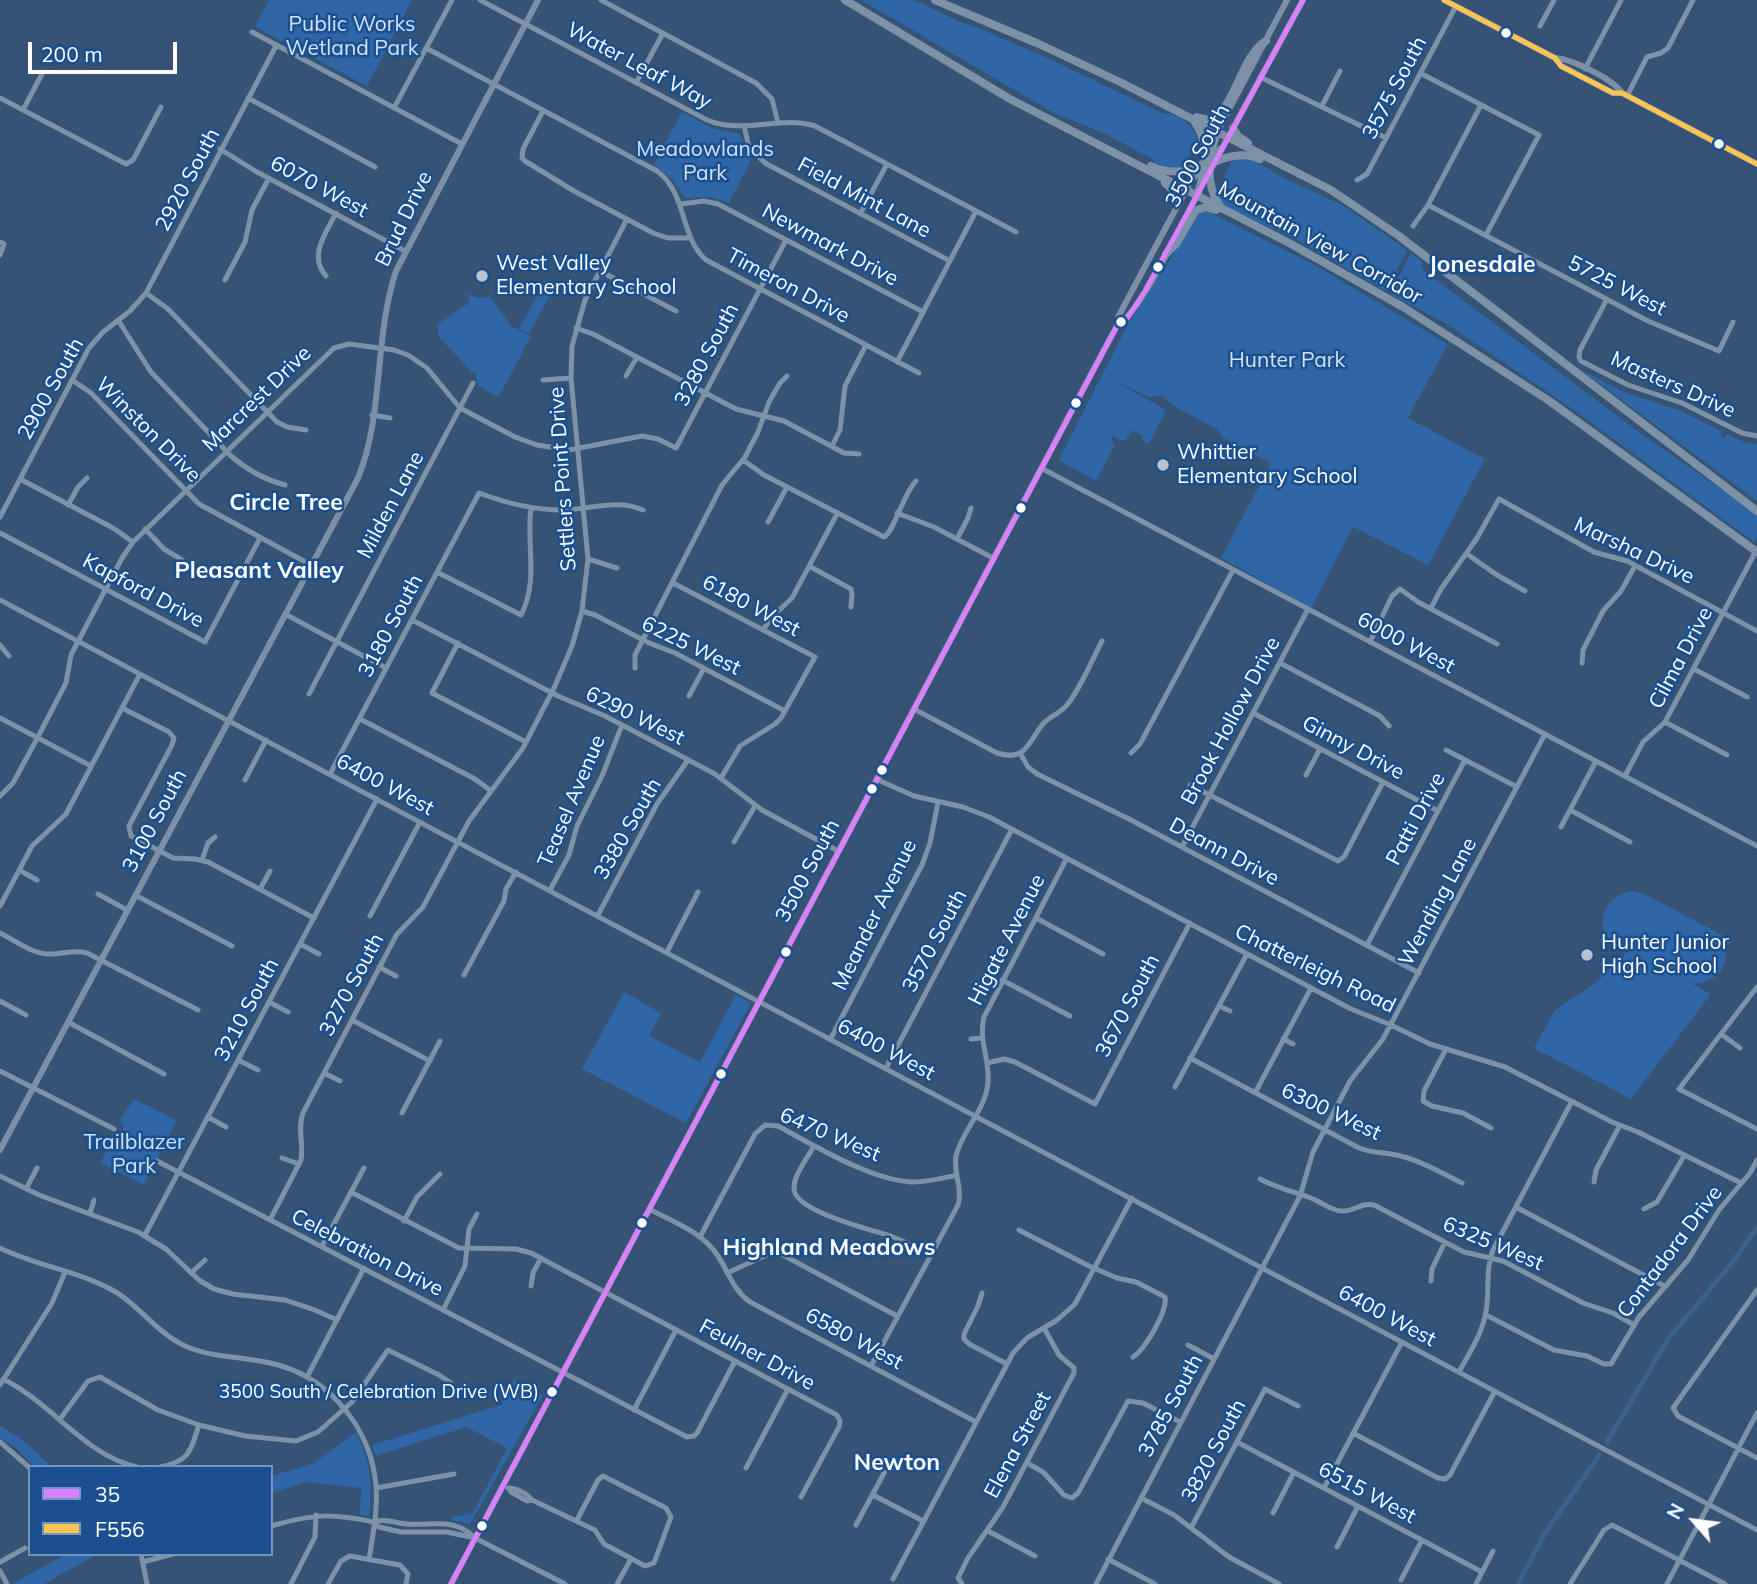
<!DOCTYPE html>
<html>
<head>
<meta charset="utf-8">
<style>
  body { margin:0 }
  #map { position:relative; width:1757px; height:1584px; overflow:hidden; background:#365274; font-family:Mulish,sans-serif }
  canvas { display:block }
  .legend { position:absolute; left:28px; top:1465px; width:245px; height:91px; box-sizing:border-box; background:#1b4f8f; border:2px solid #7695bc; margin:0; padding:9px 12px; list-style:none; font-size:21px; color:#fff }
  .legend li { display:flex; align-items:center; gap:14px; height:35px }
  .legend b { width:35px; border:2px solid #7695bc }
  .north { position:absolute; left:1659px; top:1486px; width:70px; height:70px; -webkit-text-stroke:5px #1b4f8f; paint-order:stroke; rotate:298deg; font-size:19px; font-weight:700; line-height:28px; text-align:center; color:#fff }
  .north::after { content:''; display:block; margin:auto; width:24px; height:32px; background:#fff; clip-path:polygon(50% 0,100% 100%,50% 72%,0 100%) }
  .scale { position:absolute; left:28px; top:42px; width:149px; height:32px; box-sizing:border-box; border:4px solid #fff; border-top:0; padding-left:9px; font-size:21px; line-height:24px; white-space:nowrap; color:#fff; -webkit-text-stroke:5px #1b4f8f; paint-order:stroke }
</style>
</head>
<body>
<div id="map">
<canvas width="1757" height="1584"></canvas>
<ul class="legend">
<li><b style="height:9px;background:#d880ff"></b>35</li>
<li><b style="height:9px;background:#fcc553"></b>F556</li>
</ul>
<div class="north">N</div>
<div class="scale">200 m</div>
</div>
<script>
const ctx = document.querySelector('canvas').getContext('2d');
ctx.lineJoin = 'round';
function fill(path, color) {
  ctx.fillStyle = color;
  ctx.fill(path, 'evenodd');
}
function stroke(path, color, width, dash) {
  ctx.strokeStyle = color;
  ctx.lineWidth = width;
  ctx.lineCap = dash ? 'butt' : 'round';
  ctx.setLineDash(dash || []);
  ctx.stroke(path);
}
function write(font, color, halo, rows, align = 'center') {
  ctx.font = font + ' Mulish,sans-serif';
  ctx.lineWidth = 5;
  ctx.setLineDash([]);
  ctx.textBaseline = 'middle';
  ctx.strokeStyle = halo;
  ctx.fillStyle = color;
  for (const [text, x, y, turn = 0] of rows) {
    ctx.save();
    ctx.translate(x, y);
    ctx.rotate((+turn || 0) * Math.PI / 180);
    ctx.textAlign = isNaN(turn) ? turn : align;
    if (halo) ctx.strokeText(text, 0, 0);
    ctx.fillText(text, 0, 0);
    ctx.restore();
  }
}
fill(new Path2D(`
  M269,0h143l-45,86 -112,-59z
  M861,0h53l46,22 19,6 79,35 106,51c15,-1 29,11 34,25l-15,28 -15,1 -14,-4v-4l-48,-26 -52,-21z
  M682,112l30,16 28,6 12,24 -23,45 -19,-6 -25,1 -14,-20 -17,-13z
  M1241,158l13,2 28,17 62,29 56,39 7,6 -21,40 -91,-52 -64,-30 -11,-8 -4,-9 16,-31z
  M1205,210l108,54 135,80 -40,74 77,41 -57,106 -75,-38 -42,81 -90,-50 50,-95 -49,-26 -4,-7 -44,-24 -13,-11 -13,2 -35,-17 53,30 -17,34 -6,-2 -1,-7 -10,-5 -6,10 -4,1 -9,-5 -2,3 4,6 -19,36 -37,-21 68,-134 47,-73 20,-37z
  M1411,253l11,9v7l214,161 121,84v23l-3,5 -183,-134 -126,-85 -55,-29z
  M545,281l10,5 -26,48 -10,-5z
  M466,294l13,4 11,-2 21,30 20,10 -32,61 -21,-11 -3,-14h-3l-34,-36v-12l32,-22z
  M1580,369l43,23 56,18 44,22 -2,4 3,2 3,-4 17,8 13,2v57z
  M1632,891l12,3 88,46 -3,5 -5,-2c7,23 -8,42 -33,40l20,11 -80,105 -97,-51 21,-38 38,-25 35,-34c-6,-4 -14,-7 -19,-13 -16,-20 1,-44 23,-47z
  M624,992l37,21 -12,23 51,26 36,-67 15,8 -65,120 -104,-54z
  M134,1099l43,21 -33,65 -43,-22 9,-24 5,1 7,-4 2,-11 -4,-5z
  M514,1380l29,15 -73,129 -19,-4 1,-3 21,-4 34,-65 -41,-21 -90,29 -4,-11 129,-40z
  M0,1426l20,12 32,29h-17l-23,-22 -12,-7z
  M356,1432c15,33 17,48 13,84l-9,-1 1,-27 -54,-6 -36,11v-17l43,-13z
  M66,1554h32l-54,30h-32z`), '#2f66a5');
stroke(new Path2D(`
  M294,26l4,-4h6l35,5 7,10 2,10`), '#3b618d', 2);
stroke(new Path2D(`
  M1607,1442l61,-103 60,-71 29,-40
  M1518,1584l26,-49 55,-80`), '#3b618d', 5);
stroke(new Path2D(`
  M480,0l227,120c36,15 73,-5 108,6l201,106
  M601,0l155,83 16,16 6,24
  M1540,26l14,-26
  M252,32l210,112
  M426,48l231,123c31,23 22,65 49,89l213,113
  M1585,69l36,-69
  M1420,73l119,62 -53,100
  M1260,77l126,61
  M636,83l27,-50
  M1627,96l20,-39 14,-4 7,-5 25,-48
  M0,98l126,66 7,-4 28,-53
  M248,98l127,69
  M1322,106l18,-35
  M394,108l58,-108
  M23,110l20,-38
  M543,111l-20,38 -1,9 3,3 49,30 79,42 15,5h23
  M744,126l5,21 16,16 185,98
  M220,149l37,23 148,79
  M1357,180l10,-6 89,-168
  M681,204l23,-3 14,3 205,108
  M1428,205l220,116 71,30 14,-29
  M860,214l27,-50
  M1413,226l15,-21 53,-100
  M0,242l4,2 -4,11
  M600,271l76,40
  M326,276c-18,-20 0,-43 10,-63
  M225,280l20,-38 7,-32 17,-32
  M146,293l22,16 109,113 10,5 19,3
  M1607,299l-27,51 -1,7 2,4 47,24 54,18 60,30 15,3
  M118,320l33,52 80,84c15,13 35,24 54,29
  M576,328l17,6 143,75 48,12 60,32 15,1
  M897,362l79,-151
  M626,376l11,-19
  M72,380l19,13 108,111 112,61
  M543,380l28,-2
  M372,415l18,3
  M832,446l8,-16 5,-44 21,-41
  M743,460l21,15 120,62c11,-7 18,-41 32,-56
  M1041,468l716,378
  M20,479l93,49 20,14
  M68,505l10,-18 9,-9
  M897,513l37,14 59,31
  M0,517l89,-169 14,-16 27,-21 16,-18 130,-247
  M768,522l19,-35
  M145,529l19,20 18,11
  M0,533l205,109 55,-104
  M957,539l11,-21 3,-10
  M1467,554l30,21 28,16
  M588,559l29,9
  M809,566l42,23 1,5 -1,13
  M437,572l84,43c18,-34 5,-71 10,-107
  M673,583l142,74 -34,61 -6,6 -35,22 -19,32
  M0,600l1757,930
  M1431,608l10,-19 36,-51 22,-39 95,53 33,9 130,70
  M582,611l13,4 54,28 26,10 110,58
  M285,614l101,54
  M412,620l146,76 47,20 110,58 47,36 76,41
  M763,630l9,-13 20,-19 45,-84
  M1370,642l22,-46 8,-7 18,13 79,42
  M458,643l-26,50 94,49
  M0,645l9,11
  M1280,663l100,53 9,10
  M1582,663l1,-13 20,-39 18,-20 14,-25
  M635,668v-13l87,-170 23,-28 13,-25 11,-30 11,-19 7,-7
  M1694,669l53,28
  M309,694l164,-311
  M689,696l15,-28
  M122,708l47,24 5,6 -2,7 -43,81 2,10 42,22 22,1 13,3 106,56
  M914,709l83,44c29,9 31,-10 45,-28 6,-8 15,-10 22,-17 13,-12 29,-50 38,-67
  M1253,713l185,98
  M0,718l91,48
  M360,719l115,60 16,12
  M1665,722l62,33
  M1446,750l71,37
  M1020,753l8,14 9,7 92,45 290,154
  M1131,753l9,-9 93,-174
  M330,774l149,-281c27,10 53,17 82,17 27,0 56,-12 82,0
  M1306,775l14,-26
  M1625,776l18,-34 22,-20 83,-156
  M876,779l38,17 49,11 26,10 362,192 40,16 39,19 75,23 107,55 26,10 103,51
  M245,780l21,-40
  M1190,785l148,76 6,-4 39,-75
  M0,796l13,-13 27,-50 26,-50 5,-28 51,-97 11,-16 201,-194 15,-4 45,6 14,5 19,13 33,40 55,29 22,8 32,5 73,-14 16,3 18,9 110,-208
  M1570,810l60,32
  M1561,827l35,-66
  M734,842l21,-36
  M1182,847l126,-238
  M202,860l6,-17 7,-6
  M19,870l18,10
  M260,889l10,-18
  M550,890l19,-35 8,-29 25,-50 20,-51
  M98,894l29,16
  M135,895l97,51
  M0,906l32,-60 34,-32 74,-140
  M598,915l59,-111 31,-44
  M370,916l50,-94
  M1036,918l67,36
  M0,933c14,7 31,20 47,21 14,1 26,-5 40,-1l111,57
  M300,944l19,10
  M1367,945l98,-185
  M667,952l31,-60
  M379,967l17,9
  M464,975l40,-74 2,-12 10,-17
  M1002,980l68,36
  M1757,987l-78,102 78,40
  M0,1001l26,14
  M269,1002l19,10
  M1219,1006l11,5
  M352,1020l78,41
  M68,1022l96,52
  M1721,1034l19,14
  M831,1038l91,-173 8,-22 8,-41
  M971,1039l10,-1
  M1283,1039l10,5
  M1446,1049l-22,42 -1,10 9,5 31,7 28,15
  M1190,1058l169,90c15,6 30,4 45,9 20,5 39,17 58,26
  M238,1060l20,10
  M987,1063l17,-4 11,3 80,42 95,-181
  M886,1068l126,-239
  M0,1071l114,58
  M324,1073l16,8
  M1175,1087l72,-133
  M1255,1093l56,-105
  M402,1113l38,-72
  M208,1117l18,10
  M814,1146c-6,11 -21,30 -20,43 1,23 80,41 99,48 13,5 26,12 38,19
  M282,1158l17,6
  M157,1161l530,276 7,-1 3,-3 38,-72
  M0,1176l39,19 99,37 28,17 33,31 15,9 19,5 52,6 30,10 22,10
  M1260,1179c17,9 34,13 51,19 10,4 21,13 31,13 12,1 19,-9 32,-6l90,47 39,9 80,42 30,10 21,12
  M1594,1182l2,-12 24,-45
  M26,1189l11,-21
  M351,1192l108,56 57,1 15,4 306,162 3,6 -1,6 -38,70
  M1516,1207l148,79
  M649,1209c25,13 53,23 69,47 11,17 15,34 32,46l226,120
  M1644,1209l13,-7 27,-46
  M90,1213l4,-13
  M270,1220l31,-60c3,-16 -4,-31 2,-47l94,-179 26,-27 46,-86 54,-73 31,-60 18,-42 10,-35 6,-52 -17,-181 1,-32 13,-46 42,-81
  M404,1221l13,-24 23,-23
  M1019,1230l70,36 28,12 19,4 29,15c3,14 -20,52 -32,60
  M145,1235l232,-436
  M700,1237l55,-103 10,-9 13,1c35,19 96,56 136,56 14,0 29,-4 43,-7
  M322,1246l42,-78
  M0,1248c36,18 79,23 114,43 26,15 43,42 71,55 30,13 62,10 93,19 54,15 93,65 98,120 2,24 -3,50 -7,74
  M191,1273l14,-13
  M727,1273l42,-19h12l116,62
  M1431,1281l1,-12 13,-27
  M531,1286l2,-13 8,-15
  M1757,1290l-84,118 5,8 79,42
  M982,1293l-4,13 -14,28v5l5,5 38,20
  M443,1310l22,-44 4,-37 8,-15
  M1486,1315l68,35 33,6 17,8h7l28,-47 49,-57 31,-50 31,-37 7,-13
  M1188,1345l26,14
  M871,1366l87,-161c5,-17 -5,-32 -2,-49 6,-26 30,-46 32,-74 2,-23 -10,-42 -4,-65l83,-159
  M1459,1372c10,-19 24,-39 27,-61 4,-22 -1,-40 7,-61l79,-149
  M307,1377l57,-109
  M3,1379c49,24 81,76 134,88
  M0,1385l52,-82 13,-31
  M634,1410l42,-80
  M60,1419l28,-38 12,-4 58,33 41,15 46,11 51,5 22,-9 34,-30 36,-52 51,25 12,8
  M1353,1433l85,45 7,1 5,-4 45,-84
  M0,1442l30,26
  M1237,1442l245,130
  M1027,1463l16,9 21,23 8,3 6,-5 50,-92 15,2 37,19
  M160,1467c30,-6 30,-15 39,-42
  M746,1468l42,-79
  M376,1488l78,-14
  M508,1488c8,0 19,5 24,12
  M1324,1488l78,-146
  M510,1489l1,3 16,9 5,-1 63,30 9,14 41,22 9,-3 17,-46 -5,-9 -63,-32 -5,4 -21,40
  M873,1495l50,26
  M1141,1498l33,17 55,42 50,27
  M1273,1513l21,-41
  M374,1522c11,-4 21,1 33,2 25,2 48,-7 68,14
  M856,1525l34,-63
  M271,1526c42,-12 60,-13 103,-4l5,5 22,5h46l28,6 90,46
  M1191,1528l74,-139 33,17
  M988,1531l47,25
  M1337,1547l21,-41
  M141,1554l6,30
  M1108,1559l47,25
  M0,1562l25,-14
  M143,1562l30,-8
  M0,1571l7,13
  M893,1579l120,-226 14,-15 30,-18 18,-16 57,-106
  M1401,1580l21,-40
  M291,1584l24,-47 1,-22
  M328,1584l13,-23 9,-5 50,9 8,9 -2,10
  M617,1584l14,-25
  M962,1584l-4,-6 10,-20 35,-51 71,-134v-5l-15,-13 -15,-27
  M1096,1584l204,-388 13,-44 37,-71 33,-42 162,-305
  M1476,1584l17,-33
  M1570,1584l34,-54 8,-5 113,59
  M1667,1584l90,-171`), '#7d92a8', 5);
stroke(new Path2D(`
  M1444,0l111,58c17,1 58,21 67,35l135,71
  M1555,58l6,8 52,27h9
  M1216,134l71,-134
  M1220,152l83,-152
  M1118,324c23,-11 66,-105 81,-132
  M0,1150l358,-672c26,-63 16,-141 38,-207l142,-271
  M451,1584l647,-1223 20,-37v-7l76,-142`), '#7d8ea7', 6);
stroke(new Path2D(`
  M845,0l165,99 281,145 112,63 145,93 209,152
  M935,0l104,44 81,38 211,108 68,46 358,275
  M1197,117l11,3c27,-7 32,-64 58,-79
  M1194,121c16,22 12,51 3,74
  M1233,128l5,8 10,7
  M1217,132c-8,23 -13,52 3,74
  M1151,166c24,12 54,3 70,-17
  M1193,177c17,-16 44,-28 67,-18
  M1165,183l10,9 4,10
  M1166,254l10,-10 20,-34 10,-3 10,3`), '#7e92a7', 8);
stroke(new Path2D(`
  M1748,566l9,-17`), '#7d92a8', 5);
stroke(new Path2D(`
  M451,1584l667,-1260 8,-4 19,-29 158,-291`), '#d880ff', 5);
stroke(new Path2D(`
  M1444,0l111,58 6,8 52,27h9l135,71`), '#fcc553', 5);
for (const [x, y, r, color] of [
  [1506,33,6,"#fff"],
  [1719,144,6,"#fff"],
  [1158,267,6,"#fff"],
  [482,276,7,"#b9c2ce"],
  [1121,322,6,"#fff"],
  [1076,403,6,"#fff"],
  [1163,465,7,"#b9c2ce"],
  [1021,508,6,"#fff"],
  [882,770,6,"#fff"],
  [872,789,6,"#fff"],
  [786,952,6,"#fff"],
  [1587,955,7,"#b9c2ce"],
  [721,1074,6,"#fff"],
  [642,1223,6,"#fff"],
  [552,1392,6,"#fff"],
  [482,1526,6,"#fff"]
]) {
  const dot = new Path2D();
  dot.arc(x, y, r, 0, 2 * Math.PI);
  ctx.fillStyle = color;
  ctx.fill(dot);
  stroke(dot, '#1b4f8f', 2.5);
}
write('19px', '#fff', '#1b4f8f', [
  ["3500 South / Celebration Drive (WB)",539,1392]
], 'right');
write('21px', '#cfe3fa', '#1b4f8f', [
  ["Public Works",352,25],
  ["Wetland Park",352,49],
  ["Meadowlands",705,150],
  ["Park",705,174],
  ["Hunter Park",1287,361],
  ["Trailblazer",134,1143],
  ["Park",134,1167]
]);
write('21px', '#fff', '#1b4f8f', [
  ["Water Leaf Way",639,66,28],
  ["3575 South",1395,88,-62],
  ["3500 South",1198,156,-62],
  ["2920 South",188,180,-62],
  ["6070 West",319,187,28],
  ["Field Mint Lane",864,198,28],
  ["Brud Drive",404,219,-64],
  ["Mountain View Corridor",1320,243,29],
  ["Newmark Drive",830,245,28],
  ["Timeron Drive",788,286,28],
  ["5725 West",1617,286,27],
  ["3280 South",707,355,-62],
  ["Masters Drive",1673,385,24],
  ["2900 South",51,389,-61],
  ["Marcrest Drive",257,399,-44],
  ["Winston Drive",148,430,45],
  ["Settlers Point Drive",563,479,-94],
  ["Milden Lane",391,505,-62],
  ["Marsha Drive",1634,551,25],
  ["Kapford Drive",143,591,28],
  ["6180 West",751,606,28],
  ["3180 South",391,626,-62],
  ["6000 West",1406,643,28],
  ["6225 West",691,646,26],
  ["Cilma Drive",1681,658,-62],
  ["6290 West",635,716,26],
  ["Brook Hollow Drive",1231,721,-62],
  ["Ginny Drive",1353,748,28],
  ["6400 West",385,785,28],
  ["Teasel Avenue",572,801,-67],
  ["Patti Drive",1416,819,-62],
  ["3100 South",155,821,-62],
  ["3380 South",628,829,-60],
  ["Deann Drive",1224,852,28],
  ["3500 South",808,871,-62],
  ["Wending Lane",1438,902,-62],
  ["Meander Avenue",875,915,-64],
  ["Higate Avenue",1007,940,-63],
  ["3570 South",935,941,-62],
  ["Chatterleigh Road",1315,969,26],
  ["3270 South",352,985,-62],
  ["3670 South",1128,1006,-62],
  ["3210 South",247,1010,-62],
  ["6400 West",886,1050,28],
  ["6300 West",1331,1112,25],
  ["6470 West",830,1135,23],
  ["6325 West",1493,1244,23],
  ["Contadora Drive",1670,1252,-53],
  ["Celebration Drive",367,1253,27],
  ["6400 West",1387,1316,28],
  ["6580 West",854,1339,28],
  ["Feulner Drive",757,1355,28],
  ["3785 South",1171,1406,-62],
  ["Elena Street",1018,1445,-62],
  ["3820 South",1214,1451,-62],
  ["6515 West",1367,1493,28]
]);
write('21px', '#fff', '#1b4f8f', [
  ["West Valley",496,264],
  ["Elementary School",496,288],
  ["Whittier",1177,453],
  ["Elementary School",1177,477],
  ["Hunter Junior",1601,943],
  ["High School",1601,967]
], 'left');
write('bold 23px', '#fff', '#1b4f8f', [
  ["Jonesdale",1482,265],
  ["Circle Tree",286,503],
  ["Pleasant Valley",259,571],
  ["Highland Meadows",829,1248],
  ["Newton",897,1463]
]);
</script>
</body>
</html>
